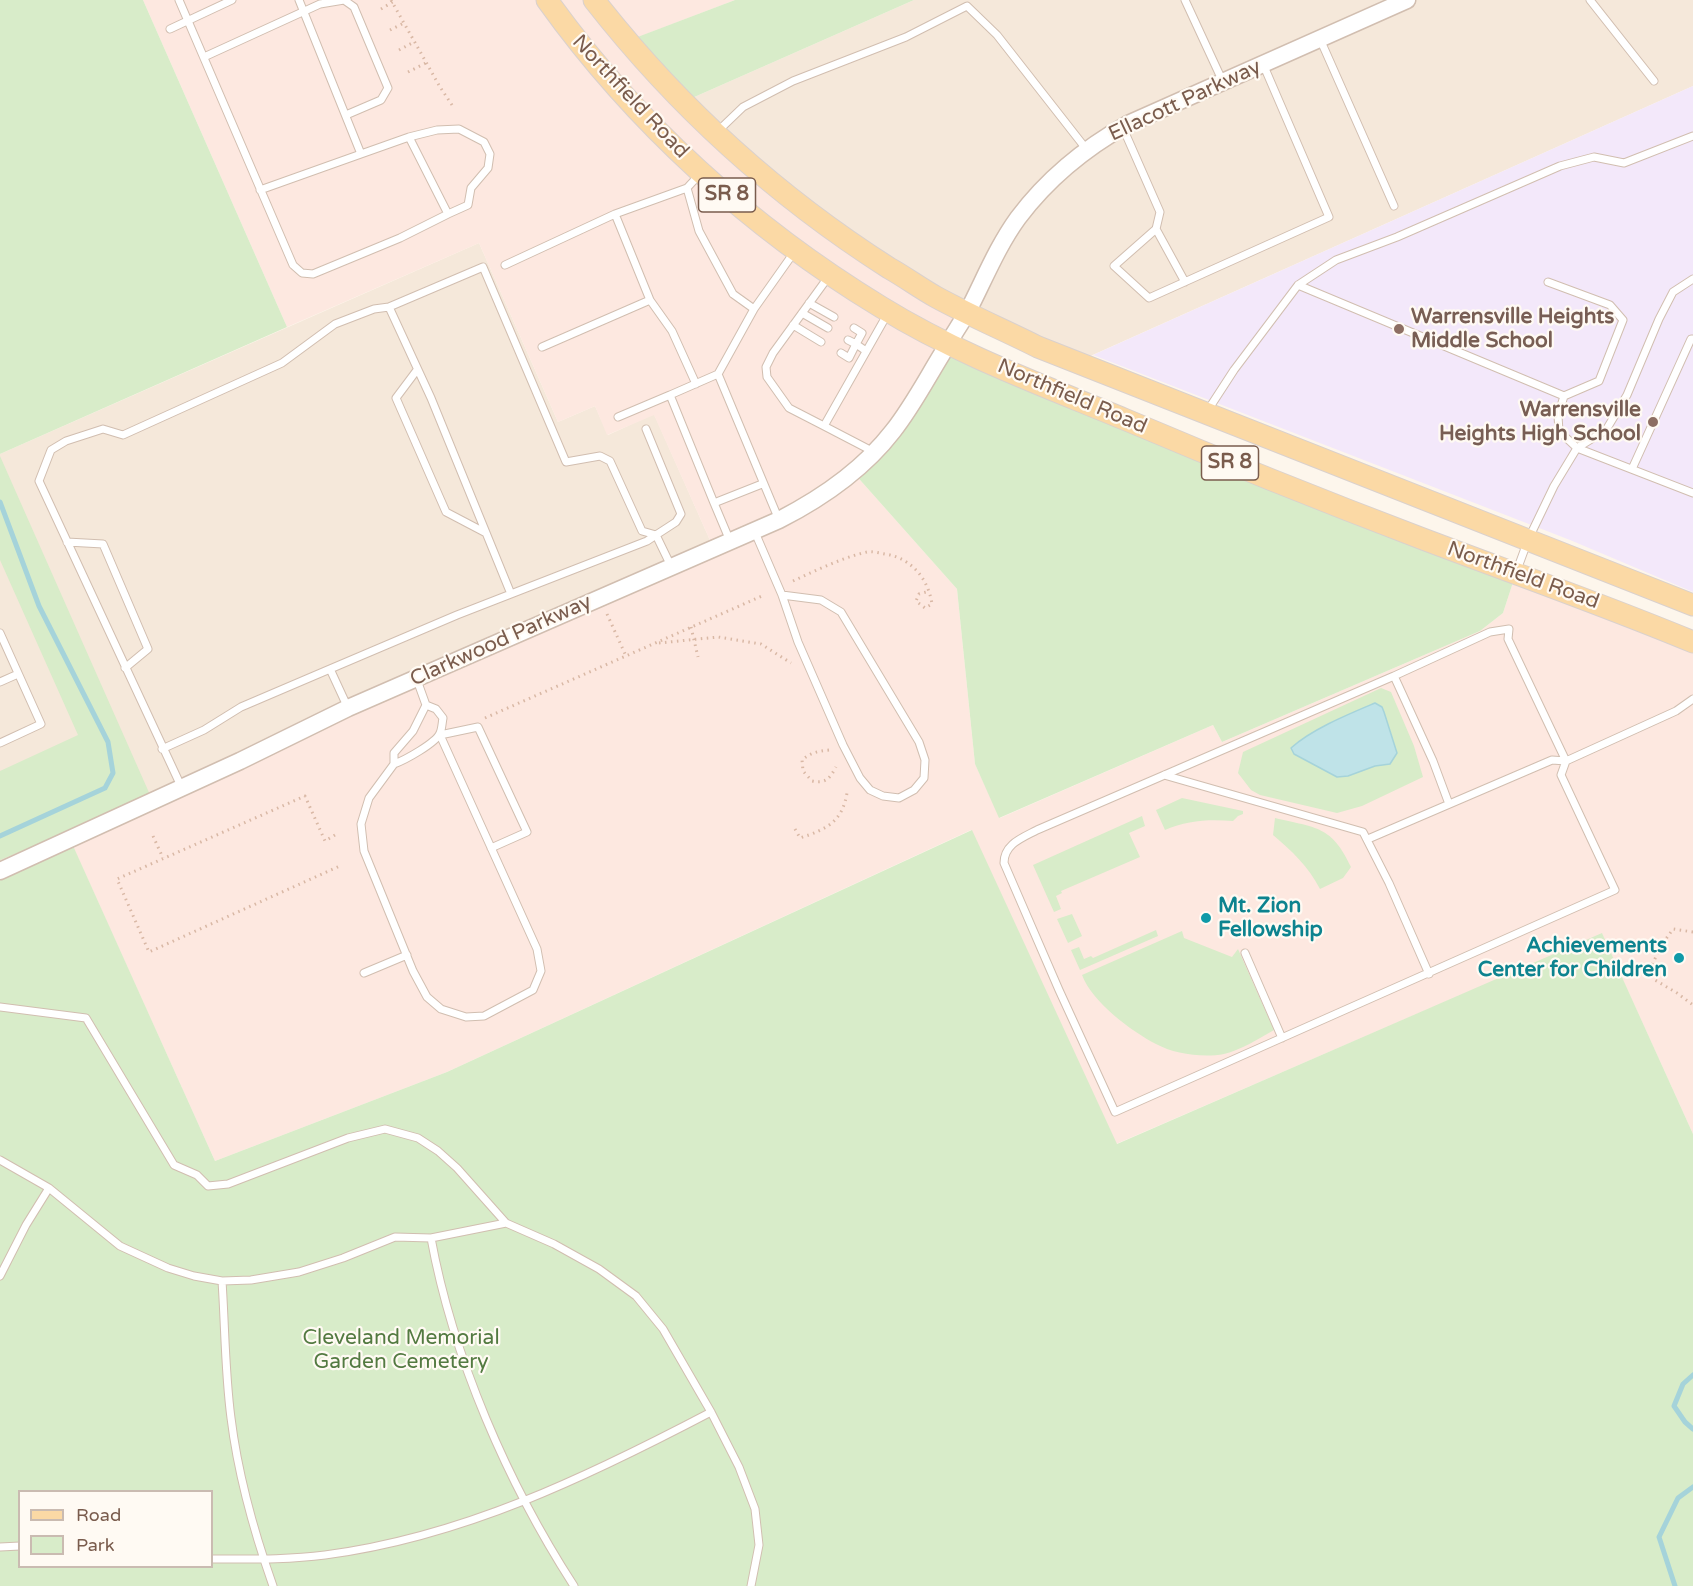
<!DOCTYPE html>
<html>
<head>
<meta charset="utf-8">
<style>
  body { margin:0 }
  #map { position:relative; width:1693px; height:1586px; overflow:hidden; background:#fdf6ec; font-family:"Varela Round",sans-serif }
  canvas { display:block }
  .legend { position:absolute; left:18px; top:1490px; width:195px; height:78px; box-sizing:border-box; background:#fffaf3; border:2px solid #cabbb1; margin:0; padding:8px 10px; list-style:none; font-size:18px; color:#7a5c4d }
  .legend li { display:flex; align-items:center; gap:12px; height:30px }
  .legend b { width:30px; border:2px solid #cabbb1 }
</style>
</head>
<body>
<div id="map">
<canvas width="1693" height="1586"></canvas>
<ul class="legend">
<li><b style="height:8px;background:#fbd9a5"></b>Road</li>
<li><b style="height:16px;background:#d8ecc9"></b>Park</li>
</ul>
</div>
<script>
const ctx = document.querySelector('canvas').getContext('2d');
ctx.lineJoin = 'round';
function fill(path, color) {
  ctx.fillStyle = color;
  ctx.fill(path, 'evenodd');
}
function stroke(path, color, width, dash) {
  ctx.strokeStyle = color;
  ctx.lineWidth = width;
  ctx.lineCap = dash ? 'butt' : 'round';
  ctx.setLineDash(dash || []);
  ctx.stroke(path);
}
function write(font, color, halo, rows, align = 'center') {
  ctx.font = font + ' "Varela Round",sans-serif';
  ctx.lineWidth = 4.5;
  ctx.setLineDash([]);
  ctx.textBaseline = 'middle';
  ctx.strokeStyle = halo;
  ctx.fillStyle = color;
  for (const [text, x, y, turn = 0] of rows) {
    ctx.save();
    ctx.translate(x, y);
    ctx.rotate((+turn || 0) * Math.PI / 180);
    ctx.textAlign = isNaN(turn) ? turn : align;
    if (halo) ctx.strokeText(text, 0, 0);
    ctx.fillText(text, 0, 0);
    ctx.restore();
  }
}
fill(new Path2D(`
  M914,0h779v86l-616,276 -142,-65 -252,-195z
  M479,243l79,179 37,-16 13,29 46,-21 59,133 -713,324v-417z`), '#f5e8da');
fill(new Path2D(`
  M143,0h592l-107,41 114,117 225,155 -19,30 -95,129 104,117 18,175 25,54 213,-93 9,17 258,-111 23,-18 13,-40 177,69v492l-91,-200 -486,210 -145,-314 -524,242 -232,89 -145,-321 643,-293 -59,-132 -47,20 -12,-29 -37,16 -79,-179 -192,84z`), '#fde8e0');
fill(new Path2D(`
  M1693,86v506l-123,-52 -477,-185z`), '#f3e8fa');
fill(new Path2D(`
  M0,0h143l144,327 -287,127z
  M735,0h179l-231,102 -56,-61z
  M948,343l568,230 -13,40 -23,18 -258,111 -9,-17 -214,93 -24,-54 -18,-175 -104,-117z
  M0,456l151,341 -151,63v-89l78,-36 -78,-175z
  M1381,688l10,4 23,54 9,31 -61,29 -25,7 -77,-18 -9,-5 -13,-17 5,-21z
  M1182,798l61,13v3l-5,2 -5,5c-23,-2 -46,-1 -68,9l-9,-20z
  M1142,816l3,10 -16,7 11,24 -79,34 1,2 -6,3 5,13 -7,3 -21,-47z
  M1275,818c42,10 57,8 76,49l-8,11 -23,11c-12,-23 -28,-38 -47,-54z
  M972,830l145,314 485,-211 91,201v452h-1693v-715l70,-32 145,322 232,-89zM20,1492h192v74h-192z
  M1072,914l10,22 -14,7 -11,-24z
  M1156,930l2,6 -78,34 -9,-20 8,-3 5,12 7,-3 2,2z
  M1182,931l2,7 48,19 6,-8 36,81c-16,9 -33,20 -50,24 -21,4 -50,0 -68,-10 -25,-13 -64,-42 -74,-69z`), '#d8ecc9');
const water = new Path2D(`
  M1375,703l7,4 2,5 13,41 -7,11 -15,2 -27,10 -11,1 -43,-23 -3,-6c21,-19 58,-34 84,-45z`);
fill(water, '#bfe3e8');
stroke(water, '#a5d3da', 1.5);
stroke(new Path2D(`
  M0,502l39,104 69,136 5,31 -8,15 -105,48
  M1693,1375l-10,9 -9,22 11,16 8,7
  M1675,1586l-16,-49 19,-39 15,-11`), '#a5d3da', 5);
const service = new Path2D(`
  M179,0l114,265 9,8 11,1 87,-36 48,-24 -39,-77 -48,17 -62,-154
  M1185,0l38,82
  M1590,0l64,81
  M170,29l62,-29
  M1320,39l74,167
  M204,57l116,-53 24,-4 10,7 34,81 -7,12 -35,15
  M1123,128l37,84 -4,17 -42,37 35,32 180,-81 -66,-153
  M718,131l25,-24 50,-26 113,-44 61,-31 30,29 90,115
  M409,137l28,-7 22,-1 25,13 6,12 -2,14 -17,20 -3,17 -20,9
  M699,175l-12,13 12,43 34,63 21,15
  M260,190l101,-36
  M615,214l35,86
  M1156,229l29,53
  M505,265l110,-51 72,-26
  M1298,285l266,111 35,-15 24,-61 -13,-15 -62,-23
  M809,303l25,14
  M389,307l42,91 80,196
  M802,313l26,15
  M793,325l28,17
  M854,328l8,5 -6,11 10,7
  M542,347l108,-47 22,31 24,53
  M841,353l8,5 7,-14 -8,-4
  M417,370l-21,28 50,114 40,21
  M1564,396l-6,20 1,15 18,17 116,45
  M1208,410l26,-40 64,-85 38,-25 61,-23 163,-71 34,-9 30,6 69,-27
  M618,417l52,-22
  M824,426l-35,-18 -22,-31 -1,-10 7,-14 56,-77
  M874,452l-50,-26 64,-113
  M1632,469l59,-130h2
  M714,503l-44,-108 48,-21
  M779,520l-61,-146 36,-65 41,-58
  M754,530l28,65 16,47 45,103 17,33 10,12 13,6 16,2 15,-8 10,-12 1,-18 -6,-18 -78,-130 -20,-12 -39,-5
  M730,541l-16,-38 48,-19
  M67,542l36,2 45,105 -23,19
  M1517,570l11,-30 26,-54 23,-38 29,-18 21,-35 32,-76 14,-27 20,-13
  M1509,629l-1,10 58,122 -5,14 54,115 -500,222 -56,-122 -55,-127c0,-19 18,-25 33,-33l357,-154 96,-44z
  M0,633l41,91 -41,19
  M1394,676l39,85 16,43
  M417,680l9,25 -13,26 -19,22v11c11,-4 42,-21 46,-31 2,-4 2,-10 3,-15l-7,-9 -10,-4
  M0,682l18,-8
  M348,708l-18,-39 127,-54 190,-74 9,-6 15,31
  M162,749l42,-19 37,-23 89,-38
  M394,764l-25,34 -8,26 3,27 49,120 14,26 14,12 25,8 18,-1 49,-26 8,-19 -4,-22 -97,-214 38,-8 49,105 -36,16
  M1164,775l199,57 26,51 40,91
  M181,786l-142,-305 12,-31 15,-9 37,-12 20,6 159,-72 53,-39 39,-15 15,-2 94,-40 83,195 34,-6 10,5 32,70 14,4 20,-13 5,-8 -35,-85
  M1368,839l184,-79 14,1 110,-50 17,-12
  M1245,953l37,85
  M364,973l43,-18
  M0,1007l86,11 88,147 23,10 11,11 20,-2 120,-46 37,-9 33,9 20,13 19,17 49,55
  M0,1160l49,28 71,58 48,22 26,8 28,5 29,-1 48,-8 44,-14 52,-21 36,1 75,-15 48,21 45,25 37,27 27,33 48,83 28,55 16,42 4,36 -8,41
  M431,1238c22,120 77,246 143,348
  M0,1276l26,-51 23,-37
  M222,1281c3,45 3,92 9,137 7,57 23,114 42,168
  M0,1547l20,-1
  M212,1559c37,0 75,1 113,-4 138,-18 264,-79 386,-143`);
const tertiary = new Path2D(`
  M0,871l240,-110 108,-53 431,-188c43,-22 84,-50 114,-89 19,-24 33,-51 49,-77 8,-15 18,-29 26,-43 16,-31 29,-64 50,-93 30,-40 67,-70 110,-94l279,-124`);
const primary = new Path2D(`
  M547,0c88,123 204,228 334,307 76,47 161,78 243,112 99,42 199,82 299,120 90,34 181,66 270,103
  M594,0c82,105 182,196 295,268 16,9 31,20 47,29 33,18 68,33 102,50l655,258`);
stroke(service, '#d1beb0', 9);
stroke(tertiary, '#d1beb0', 19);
stroke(primary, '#dad1cd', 23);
stroke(new Path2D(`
  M391,0l49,87 14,21
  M381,9l15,-9
  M390,30l14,-7
  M399,50l15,-8
  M408,72l18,-9
  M793,581c24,-11 48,-23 74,-29 5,-1 12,1 18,2 26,4 43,24 47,50l-7,4 -9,-7 3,-7 11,-3
  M607,614l19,42
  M691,627l7,30
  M659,643l59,-6 43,7 30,19
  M485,718l277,-122
  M829,750c-11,1 -19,3 -27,10l1,11 9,10c14,3 18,-3 24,-14
  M795,829l5,9c27,-9 42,-16 47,-45
  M335,835l-10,6 -20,-45 -188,83 32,73 193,-87
  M153,836l10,22
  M1693,932l-20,-3 -12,17 -9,19 3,15 22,13 16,12`), '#d9b8a5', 3, [1.5, 4.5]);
stroke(service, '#fff', 7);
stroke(tertiary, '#fff', 16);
stroke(primary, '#fbd9a5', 21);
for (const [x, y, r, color] of [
  [1399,329,6,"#8d6e63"],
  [1653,422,6,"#8d6e63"],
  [1206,918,6,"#0f9aa8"],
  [1679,958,6,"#0f9aa8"]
]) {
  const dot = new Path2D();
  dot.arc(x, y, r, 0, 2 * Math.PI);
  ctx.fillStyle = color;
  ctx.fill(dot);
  stroke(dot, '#fffaf3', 2);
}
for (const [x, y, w] of [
  [727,195,57],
  [1230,463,57]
]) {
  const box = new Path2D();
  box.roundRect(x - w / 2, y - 17, w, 34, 4.5);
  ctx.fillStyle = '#fffaf3';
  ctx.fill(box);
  stroke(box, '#7a5c4d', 1.5);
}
write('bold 20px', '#7a5c4d', null, [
  ["SR 8",727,195],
  ["SR 8",1230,463]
]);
write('21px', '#7a5c4d', '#fffaf3', [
  ["Northfield Road",630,97,47],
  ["Ellacott Parkway",1185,101,-25],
  ["Northfield Road",1072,397,23],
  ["Northfield Road",1523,576,20],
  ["Clarkwood Parkway",501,641,-24]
]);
write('bold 21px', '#785e54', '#fffaf3', [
  ["Warrensville Heights",1411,317],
  ["Middle School",1411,341],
  ["Warrensville",1641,410,"right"],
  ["Heights High School",1641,434,"right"]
], 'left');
write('bold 21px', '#0d838f', '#fffaf3', [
  ["Mt. Zion",1218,906],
  ["Fellowship",1218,930],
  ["Achievements",1667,946,"right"],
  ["Center for Children",1667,970,"right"]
], 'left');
write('21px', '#537a41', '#fffaf3', [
  ["Cleveland Memorial",401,1338],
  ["Garden Cemetery",401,1362]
]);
</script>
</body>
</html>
